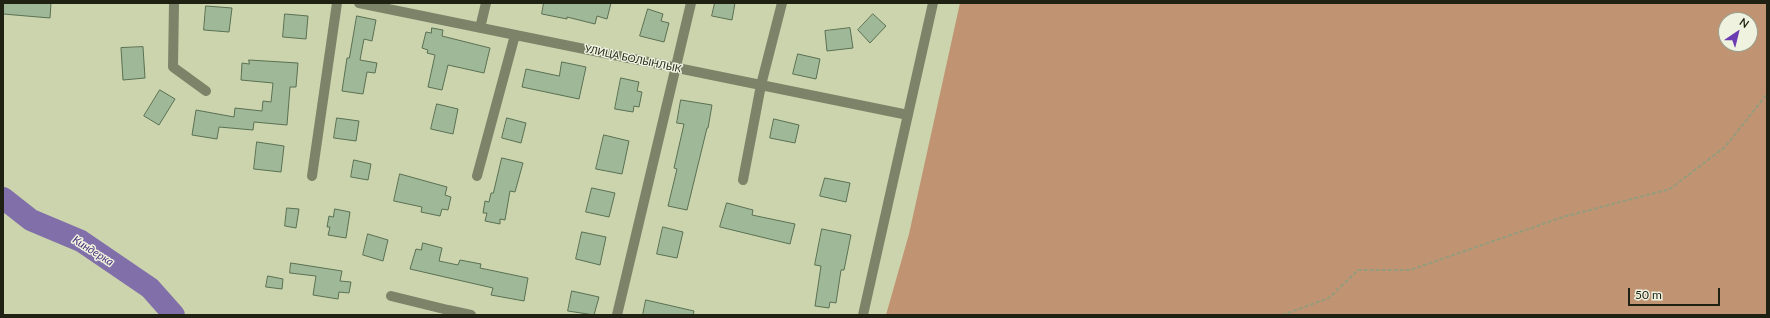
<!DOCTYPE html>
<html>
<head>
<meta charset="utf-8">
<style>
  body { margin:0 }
  #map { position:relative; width:1770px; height:318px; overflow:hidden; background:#cbd4ad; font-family:Lato,sans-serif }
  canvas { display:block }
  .frame { position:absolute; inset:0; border:4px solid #1f2213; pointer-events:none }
  .north { position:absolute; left:1718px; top:12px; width:40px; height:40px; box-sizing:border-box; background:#eef2df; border:1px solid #9b9f8d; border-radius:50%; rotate:35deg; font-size:11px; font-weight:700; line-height:16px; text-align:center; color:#1f2213 }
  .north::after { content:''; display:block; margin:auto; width:14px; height:18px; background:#6c3cb3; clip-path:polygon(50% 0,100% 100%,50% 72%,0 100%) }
  .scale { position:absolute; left:1628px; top:288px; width:92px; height:18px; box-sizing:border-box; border:2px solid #1f2213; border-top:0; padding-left:5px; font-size:12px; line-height:14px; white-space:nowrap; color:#1f2213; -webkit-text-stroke:3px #eef2df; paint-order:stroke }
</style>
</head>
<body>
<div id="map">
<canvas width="1770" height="318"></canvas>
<div class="frame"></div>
<div class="north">N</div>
<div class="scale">50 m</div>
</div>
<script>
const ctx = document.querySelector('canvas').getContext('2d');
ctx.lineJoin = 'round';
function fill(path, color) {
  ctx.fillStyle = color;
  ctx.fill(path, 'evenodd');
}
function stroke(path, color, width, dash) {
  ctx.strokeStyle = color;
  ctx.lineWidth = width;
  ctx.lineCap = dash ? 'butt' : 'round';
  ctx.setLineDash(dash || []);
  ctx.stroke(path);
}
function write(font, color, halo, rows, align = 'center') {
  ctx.font = font + ' Lato,sans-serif';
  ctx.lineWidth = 3;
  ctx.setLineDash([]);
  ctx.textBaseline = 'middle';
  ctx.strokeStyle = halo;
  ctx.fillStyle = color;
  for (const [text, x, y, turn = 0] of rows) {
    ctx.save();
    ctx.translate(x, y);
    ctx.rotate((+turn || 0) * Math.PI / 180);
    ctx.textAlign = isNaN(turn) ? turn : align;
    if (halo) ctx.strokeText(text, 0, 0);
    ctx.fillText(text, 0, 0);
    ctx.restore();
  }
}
fill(new Path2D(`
  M960,3h807v312h-881l23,-81zM1726,20h24v24h-24z`), '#c09472');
stroke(new Path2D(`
  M3,198l28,22 50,21 69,47 24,27`), '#816fa9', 22);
const building = new Path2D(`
  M3,3h48l-1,15 -47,-4z
  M544,3h67l-4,16 -10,-3 -2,8 -28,-7v2l-25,-5z
  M715,3h20l-3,17 -20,-4z
  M206,6l26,2 -3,24 -25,-2z
  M648,9l15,5 -2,7 8,2 -5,19 -24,-6z
  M285,14l23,2 -2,23 -23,-2z
  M873,14l13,12 -16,17 -12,-13z
  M357,16l19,4 -4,21 -8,-2 -4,21 17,3 -2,10 -8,-1 -4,22 -21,-3 5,-33h2z
  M432,28l11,2 -1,6 48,12 -6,25 -36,-8 -6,25 -14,-3 7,-32 -8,-2 1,-3 -6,-2 4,-16 5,1z
  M850,28l3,20 -26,3 -2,-20z
  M143,47l2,31 -22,2 -2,-32z
  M798,54l22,5 -4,20 -23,-5z
  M249,60l49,3 -2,24h-6l-3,38 -33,-3 -1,8 -34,-3 -2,12 -25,-4 4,-25 38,7 1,-9 27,3 1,-10 8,1 2,-19 -32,-3 1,-17 7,1z
  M562,62l24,5 -7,32 -57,-12 4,-18 33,7z
  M621,78l18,4 -2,9 5,1 -3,15 -5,-1 -1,6 -18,-3z
  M160,90l15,9 -16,26 -15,-9z
  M681,100l31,5 -4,23h-1l-20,82 -19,-4 9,-37 -3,-1 10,-44 -7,-1z
  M437,104l21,5 -5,25 -22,-5z
  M337,118l22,3 -3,20 -22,-3z
  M507,118l19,5 -5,20 -19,-5z
  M774,119l25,6 -4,18 -25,-5z
  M604,135l25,6 -7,33 -26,-5z
  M257,142l27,4 -3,26 -27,-3z
  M502,158l21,5 -8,29 -5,-1 -5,29 -5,-1v5l-15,-3 2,-8h-4l2,-12 4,1 2,-9h2z
  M354,160l17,4 -3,16 -17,-3z
  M400,174l47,13 -2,8 6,2 -3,13 -6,-1 -2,7 -19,-4 1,-5 -28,-6z
  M825,178l25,5 -4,19 -26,-6z
  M592,188l23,5 -6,24 -23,-5z
  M727,203l26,7 -1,5 43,9 -5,20 -70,-17z
  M287,208l12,1 -3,19 -11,-2z
  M335,209l15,3 -4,26 -18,-3 2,-8h-3l2,-11 4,1z
  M663,227l20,5 -6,26 -20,-4z
  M822,229l29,6 -7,35h-3l-5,33 -6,-1 -1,6 -14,-2 6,-40 -6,-1z
  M582,232l24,5 -6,28 -24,-6z
  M368,234l20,6 -5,21 -20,-6z
  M423,243l19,5 -3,13 19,4 2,-5 21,4 -1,4 48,10 -4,23 -33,-6 2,-7 -83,-19 6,-20 5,1z
  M291,263l51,8 -2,10 11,1 -2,11 -10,-1 -1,7 -25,-4 3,-19 -26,-3z
  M268,276l15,3 -1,10 -16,-2z
  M572,291l27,6 -5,18 -26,-4z
  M646,300l48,11 -1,4h-50z`);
fill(building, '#9fb897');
stroke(building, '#5a7053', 1);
stroke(new Path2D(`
  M1282,315l47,-17 29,-28h52l153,-53 107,-28 55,-42 42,-53`), '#959c7d', 2, [4, 2]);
stroke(new Path2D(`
  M174,3l-1,64 33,24
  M359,3l549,112
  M480,28l6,-25
  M312,176l25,-173
  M477,176l38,-141
  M743,180l18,-95 21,-82
  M391,296l57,14 1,5
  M448,310l23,5
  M617,315l74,-312
  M863,315l70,-312`), '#7d8368', 10);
write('10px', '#1f2213', '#eef2df', [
  ["УЛИЦА БОЛЫНЛЫК",633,59,12]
]);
write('italic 11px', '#4c317a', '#eef2df', [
  ["Киндерка",93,251,32]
]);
</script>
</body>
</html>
